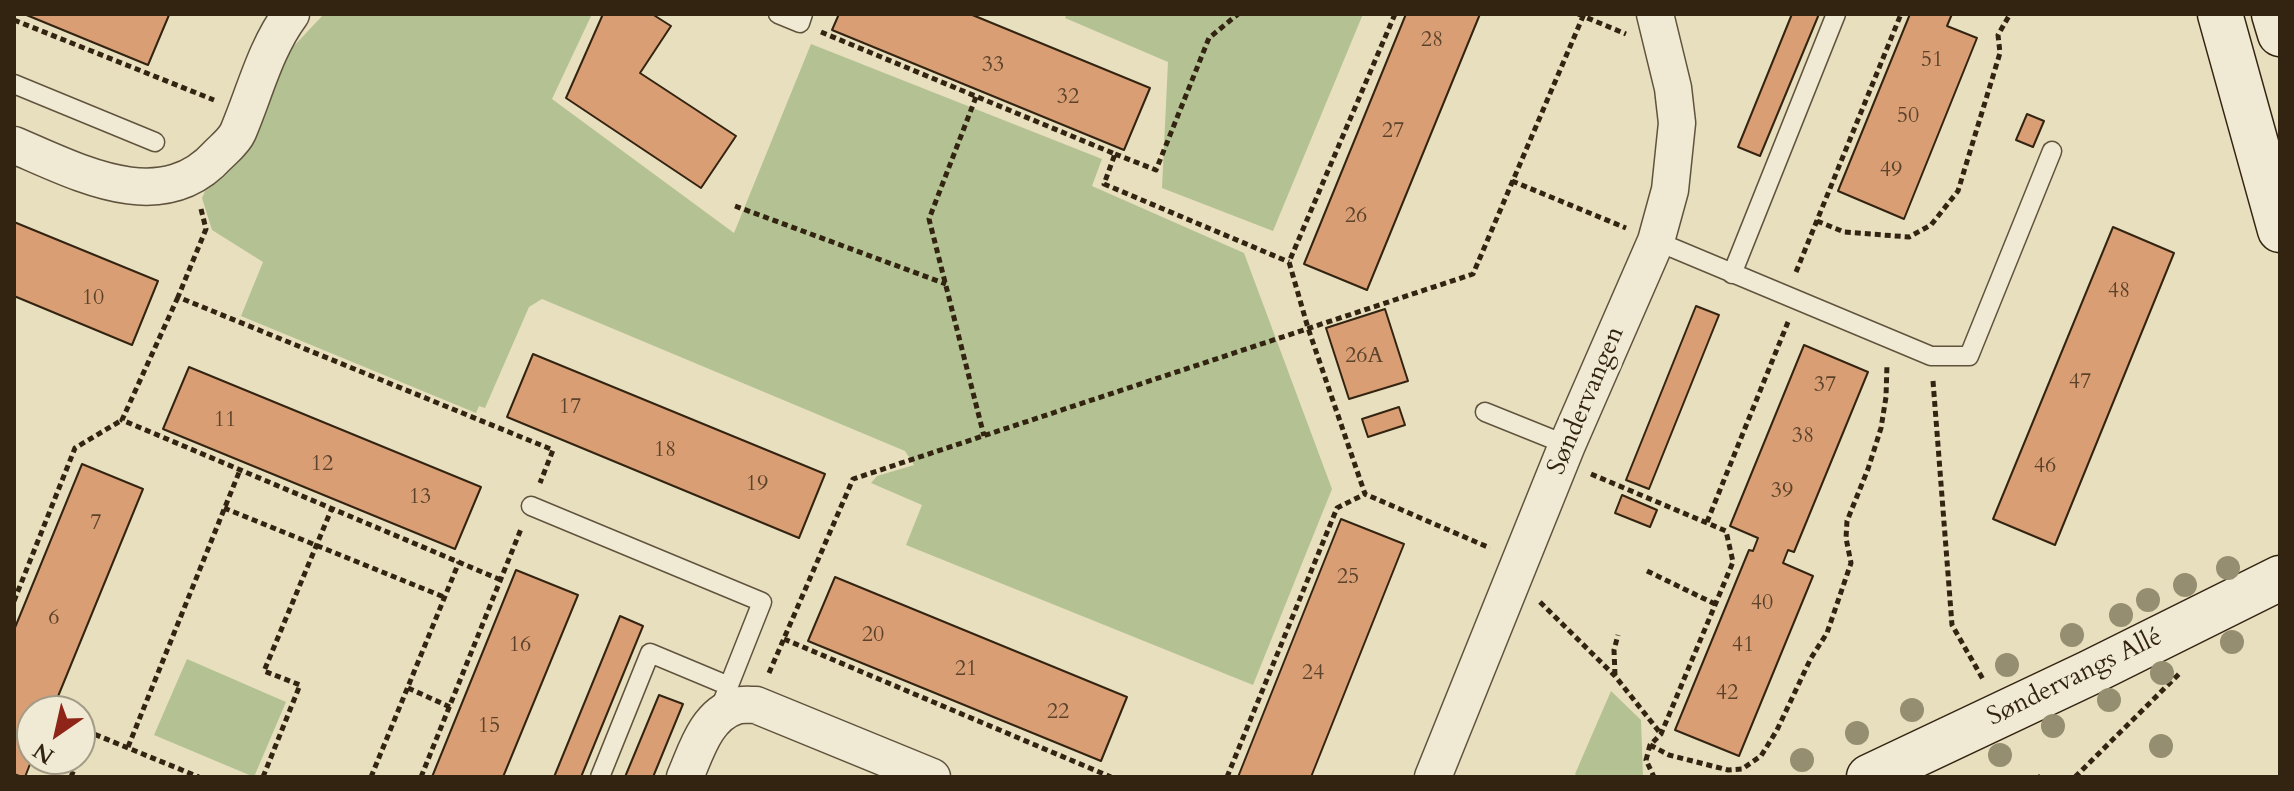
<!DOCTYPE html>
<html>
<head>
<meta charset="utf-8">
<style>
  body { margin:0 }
  #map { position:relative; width:2294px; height:791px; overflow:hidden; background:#e8dfbe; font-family:Cardo,serif }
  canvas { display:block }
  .frame { position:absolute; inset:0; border:16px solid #332412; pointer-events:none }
  .north { position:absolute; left:16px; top:695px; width:80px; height:80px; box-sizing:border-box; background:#f0ead5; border:2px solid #a49b87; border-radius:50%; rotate:214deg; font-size:22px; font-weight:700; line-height:32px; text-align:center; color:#332412 }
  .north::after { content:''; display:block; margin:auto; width:28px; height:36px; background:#8f2418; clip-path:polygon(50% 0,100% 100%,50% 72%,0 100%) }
</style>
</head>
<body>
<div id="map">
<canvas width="2294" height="791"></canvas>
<div class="frame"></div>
<div class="north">N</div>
</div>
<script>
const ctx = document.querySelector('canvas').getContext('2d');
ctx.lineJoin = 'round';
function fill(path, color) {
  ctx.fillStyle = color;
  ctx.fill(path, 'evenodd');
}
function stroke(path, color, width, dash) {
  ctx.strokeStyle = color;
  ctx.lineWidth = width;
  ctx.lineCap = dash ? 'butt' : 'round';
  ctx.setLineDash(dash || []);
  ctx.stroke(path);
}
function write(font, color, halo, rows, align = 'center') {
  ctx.font = font + ' Cardo,serif';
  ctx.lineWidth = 8;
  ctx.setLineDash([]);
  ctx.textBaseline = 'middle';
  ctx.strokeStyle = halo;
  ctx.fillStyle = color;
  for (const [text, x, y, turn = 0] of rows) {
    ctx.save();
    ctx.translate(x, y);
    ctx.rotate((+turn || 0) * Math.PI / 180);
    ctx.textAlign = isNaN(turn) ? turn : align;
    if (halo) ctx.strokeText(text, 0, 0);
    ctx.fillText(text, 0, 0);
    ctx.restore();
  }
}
fill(new Path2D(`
  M324,14h268l-40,85 182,134 77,-189 291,115 -10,27 152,67 88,236 -79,196 -347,-140 16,-40 -51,-22 6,-7 37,-11 -9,-14 -363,-152 -13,8 -44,101 -6,-2 -3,7 -235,-97 22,-54 -51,-32 -10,-32 3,-7 19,-14 14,-15 11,-17 42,-96z
  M1067,14h296l-90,217 -111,-43 6,-126 -103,-44z
  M187,659l99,43 -32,75 -100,-42z
  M1611,691l30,29 2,57h-65l-3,-3z`), '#b4c293');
const building = new Path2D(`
  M24,14h143l2,1 -21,50z
  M603,14h49l19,12 -31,47 96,63 -35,52 -135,-90z
  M839,14h131l180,74 -26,62 -292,-120z
  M1406,14h74l-113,276 -63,-26z
  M1792,14h27l-59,142 -22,-9z
  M1910,14h42l-5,12 30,12 -73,181 -66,-28z
  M2027,114l17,7 -11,26 -17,-7z
  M14,222l144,59 -26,64 -118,-49z
  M2113,227l61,26 -119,292 -62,-26z
  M1696,306l23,9 -70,174 -23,-9z
  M1385,309l23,72 -59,18 -23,-71z
  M1804,345l64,27 -74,180 -6,-2 -5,13 30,13 -74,180 -64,-26 74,-180 4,1 5,-13 -28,-12z
  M533,354l292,120 -26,64 -292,-121z
  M189,367l292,120 -26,62 -292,-120z
  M1399,407l6,18 -37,12 -6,-18z
  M82,464l61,25 -91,222h-20v48l-7,18h-3l-8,-3v-144z
  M1622,495l35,15 -7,17 -35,-14z
  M1341,519l63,25 -93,233h-73z
  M516,570l62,25 -75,182h-71z
  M835,577l292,120 -26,64 -293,-120z
  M620,616l23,10 -62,151h-27z
  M659,695l24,9 -30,73h-28z`);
fill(building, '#d99e74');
stroke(building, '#332412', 2);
const lane = new Path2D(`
  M778,14l22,9 3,-9
  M14,84l141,58
  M1656,241l275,115h38l83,-205
  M1732,274l104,-260
  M1485,412l82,33
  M531,506l231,96 -44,111
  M600,777l50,-124 79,33`);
const street = new Path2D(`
  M14,145c64,27 147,73 204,10 7,-7 16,-14 20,-23 17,-40 27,-83 53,-118
  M685,777c11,-25 21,-62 51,-71 6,-2 14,-1 20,-1l176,72
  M1433,777l134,-332 89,-204 14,-51 7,-67 -4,-35 -18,-74`);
const secondary = new Path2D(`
  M2220,14l60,216
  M2274,14l6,20
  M1869,777l220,-104 191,-95`);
stroke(lane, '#60533d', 21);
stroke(street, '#60533d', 39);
stroke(secondary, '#332412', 47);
stroke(new Path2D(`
  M1395,14l-106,248 19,66 57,166 125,54
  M1578,14l48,20
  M14,20l200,80
  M821,32l294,122 -11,30 185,78
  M976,97l-47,122 55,217
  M1115,154l41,16 53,-132 29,-24
  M1512,181l114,47
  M735,206l211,78
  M201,209l5,20 -28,68 375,153 -13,33
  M1817,221l27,11 65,5 22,-12 27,-34 42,-138 -2,-18 12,-21
  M1796,272l105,-258
  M178,297l-56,123 379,160
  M1933,381l19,244 32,56
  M1591,474l135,57 7,31 -72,172 -11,11 -4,15 8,17
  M224,508l220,89
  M1707,522l81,-200
  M1647,571l68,33
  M14,601l61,-153 47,-28
  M1540,602l75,74 46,58
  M784,639l327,138
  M769,673l84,-194 620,-205 111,-260
  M1615,675l-1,-25 4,-15
  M408,688l42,19
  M1650,745l19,10 59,15 14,-1 19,-13 16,-26 34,-72 16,-25 24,-70 -5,-25 1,-17 21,-52 13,-41 5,-31 1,-33
  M128,747l112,-277
  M80,754l9,-22 110,45
  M71,777l7,-18
  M263,777l37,-92 -36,-14 68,-163
  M371,777l88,-215
  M421,777l100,-248
  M1227,777l110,-269 28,-14
  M2038,777h2
  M2075,777l105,-104`), '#332412', 5, [6, 4]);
stroke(lane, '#f0ead5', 18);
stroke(street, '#f0ead5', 36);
stroke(secondary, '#f0ead5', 44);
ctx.fillStyle = '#968e71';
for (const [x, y] of [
  [2228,568],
  [2185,585],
  [2148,600],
  [2121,615],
  [2072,635],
  [2232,642],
  [2007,665],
  [2162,673],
  [2109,700],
  [1912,710],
  [2053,726],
  [1857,733],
  [2161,746],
  [2000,755],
  [1802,760]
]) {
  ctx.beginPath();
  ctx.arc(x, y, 12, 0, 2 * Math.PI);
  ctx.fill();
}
write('22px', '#5c422a', null, [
  ["28",1432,41],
  ["51",1932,61],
  ["33",993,66],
  ["32",1068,98],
  ["50",1908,117],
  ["27",1393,132],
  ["49",1891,171],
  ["26",1356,217],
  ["48",2119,292],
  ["10",93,299],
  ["26A",1364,357],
  ["47",2080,383],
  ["37",1825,386],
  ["17",570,408],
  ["11",225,421],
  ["38",1803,437],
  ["18",665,451],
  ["12",322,465],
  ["46",2045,467],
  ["19",757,485],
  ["39",1782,492],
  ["13",420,498],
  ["7",96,524],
  ["25",1348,578],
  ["40",1762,604],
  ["6",54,619],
  ["20",873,636],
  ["16",520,646],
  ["41",1743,646],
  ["21",966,670],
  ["24",1313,674],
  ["42",1727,694],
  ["22",1058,713],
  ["15",489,727]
]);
write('26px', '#332412', '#f0ead5', [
  ["Søndervangen",1587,401,-67],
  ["Søndervangs Allé",2075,678,-26]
]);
</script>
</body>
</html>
